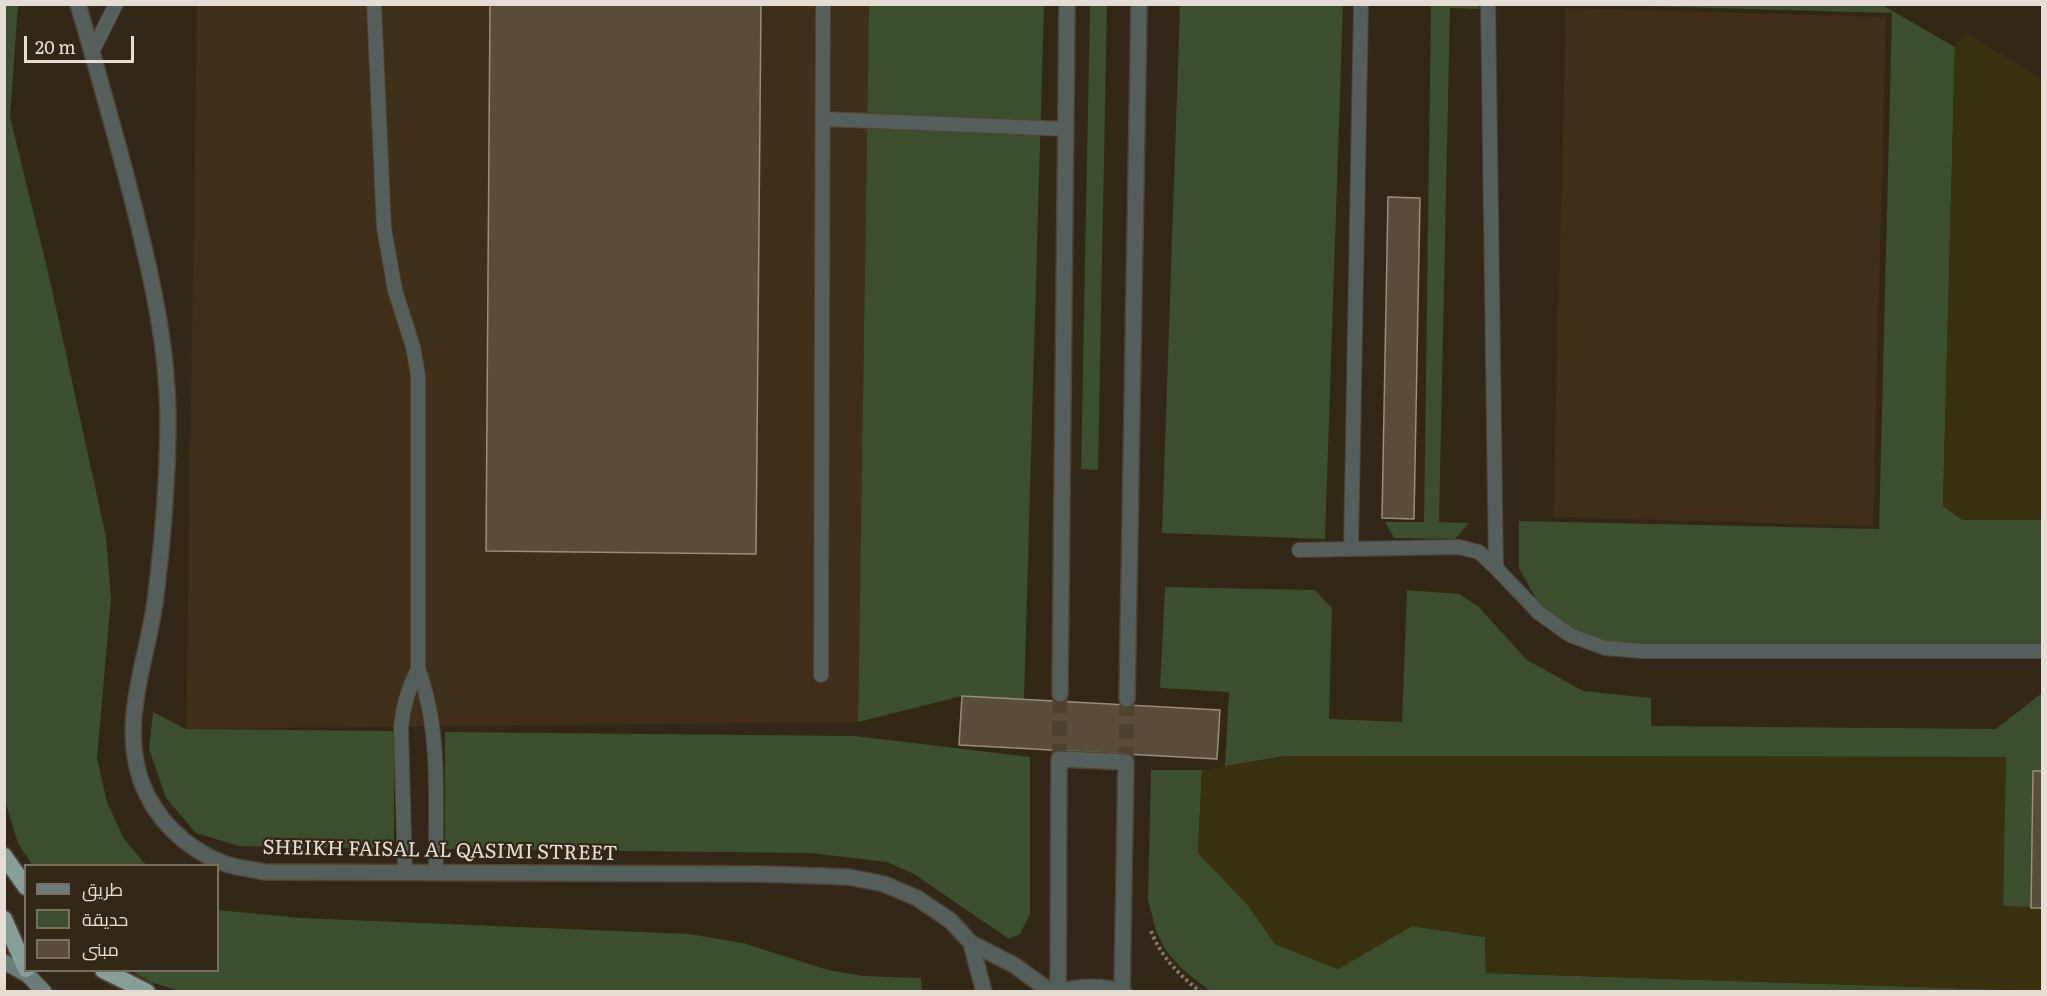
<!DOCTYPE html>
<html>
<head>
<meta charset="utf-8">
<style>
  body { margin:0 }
  #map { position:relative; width:2047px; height:996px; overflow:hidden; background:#322616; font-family:Literata,Cairo,serif }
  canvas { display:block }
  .frame { position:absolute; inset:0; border:6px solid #e6ded4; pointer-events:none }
  .legend { position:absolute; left:24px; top:864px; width:195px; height:108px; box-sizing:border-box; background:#322616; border:2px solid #7a7062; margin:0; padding:8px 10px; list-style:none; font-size:18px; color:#e6ded4 }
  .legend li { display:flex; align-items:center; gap:12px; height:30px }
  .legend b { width:30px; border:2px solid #7a7062 }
  .scale { position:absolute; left:24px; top:36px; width:110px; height:27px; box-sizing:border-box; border:3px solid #e6ded4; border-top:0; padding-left:8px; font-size:18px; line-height:21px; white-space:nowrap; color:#e6ded4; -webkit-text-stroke:4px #322616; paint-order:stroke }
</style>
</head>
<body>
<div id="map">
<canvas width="2047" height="996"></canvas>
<div class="frame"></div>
<ul class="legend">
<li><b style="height:8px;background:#6b7d79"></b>طريق</li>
<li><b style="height:16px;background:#3b4e2d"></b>حديقة</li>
<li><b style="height:16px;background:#5a4c3b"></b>مبنى</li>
</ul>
<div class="scale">20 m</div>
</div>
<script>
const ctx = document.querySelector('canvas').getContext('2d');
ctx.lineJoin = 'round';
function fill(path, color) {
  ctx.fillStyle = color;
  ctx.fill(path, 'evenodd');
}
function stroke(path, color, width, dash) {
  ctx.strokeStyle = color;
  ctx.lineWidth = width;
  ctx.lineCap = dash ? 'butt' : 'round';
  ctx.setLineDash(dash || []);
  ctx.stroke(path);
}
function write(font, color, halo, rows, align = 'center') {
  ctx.font = font + ' Literata,serif';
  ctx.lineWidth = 4.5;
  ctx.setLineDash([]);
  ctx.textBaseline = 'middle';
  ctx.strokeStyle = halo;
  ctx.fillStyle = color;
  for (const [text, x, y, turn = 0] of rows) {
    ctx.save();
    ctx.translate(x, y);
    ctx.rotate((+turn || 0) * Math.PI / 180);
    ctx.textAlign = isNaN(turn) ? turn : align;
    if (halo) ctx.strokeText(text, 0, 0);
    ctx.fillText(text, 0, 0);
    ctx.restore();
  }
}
fill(new Path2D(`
  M197,5h672l-11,717 -672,7z
  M1566,8l320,9 -13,509 -320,-9z`), '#3f2f18');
fill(new Path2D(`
  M4,5h14l-8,112 39,159 57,261 5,61 -14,160 10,44 17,37 22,26h-114l-14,-22 -13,-42z
  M869,5h175l-20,694 -62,-3 -104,26z
  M1090,5h17l-9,465 -17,-1z
  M1180,5h163l-18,534 -163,-6z
  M1411,5h67l2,4 -30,-1 -11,514 30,1 -14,16 -61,-1 -9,-16h39l7,-517z
  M1607,5h275l73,42 -12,459 20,14h79v130l-425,-5 -45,-10 -32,-29 -21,-38v-47l360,8 13,-516z
  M1165,587l150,3 17,18 -3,111 73,3 5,-132 52,4 19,12 49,54 56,31 68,7v28l345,3 46,-36v78h-9l-2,137 -28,-2 2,-149 -719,-1 -61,10 4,-74 -69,-4z
  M153,712l33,17 208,2v118l-155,-3 -43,-13 -30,-35 -17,-49z
  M445,732l410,4 175,21v157l-10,20 -11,5 -95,-65 -27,-12 -77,-9 -365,-4z
  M1151,770h51l-4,83 50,52 27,39 63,25 74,-43 73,11 1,36 556,18h-832l-28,-22 -17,-20 -9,-18 -8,-31z
  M218,910l83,8 389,16 53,9 85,27 35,6 58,2 1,13 -740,1 -32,-10 -18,-11 86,-1z`), '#3b4e2d');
fill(new Path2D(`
  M1965,33l77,46v441h-79l-20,-14 12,-459z
  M1286,756l720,1 -3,149 39,1v84l-556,-18 -1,-36 -73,-11 -74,43 -63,-25 -27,-39 -50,-52 4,-83z`), '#38300f');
const building = new Path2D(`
  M490,4h271l-5,550 -270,-3z
  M1388,197l32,1 -6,321 -32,-1z
  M962,696l258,14 -3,49 -258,-14z
  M2033,771h9v137h-11z`);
fill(building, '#5a4c3b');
stroke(building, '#9c8c7a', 1.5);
stroke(new Path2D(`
  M1059,759l1,-65
  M1126,762l1,-63`), '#4d4232', 15, [15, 8]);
const service = new Path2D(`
  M374,4l10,224 11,62 18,57 5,28v294c24,62 17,138 18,204
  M1488,4l8,564
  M93,50l23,-46
  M824,119l242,10
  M1351,549l10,-545
  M1299,550l160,-3 20,5 17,16 43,45 31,22 35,13 37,3h400
  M821,675l2,-671
  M405,873l-4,-146c2,-22 7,-38 17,-58`);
const minor = new Path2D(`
  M78,4c22,76 44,151 62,227 15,62 27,120 28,184 0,62 -5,125 -13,187 -8,59 -35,119 -14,179 14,38 44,67 82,82 13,5 28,6 42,9l499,2 85,3 35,7 33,14 34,23 20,22 43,22 37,27
  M1060,694l7,-690
  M1127,699l12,-695
  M971,943l13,49
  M1058,991l1,-232 67,3 -4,229
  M1058,992c22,-6 43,-7 66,0`);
const secondary = new Path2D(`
  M4,962l24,13 16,17`);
const trunk = new Path2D(`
  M4,856l22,31
  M4,919l22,50
  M103,970l44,22`);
stroke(service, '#4f4334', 16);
stroke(minor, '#4f4334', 18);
stroke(secondary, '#4f4334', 18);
stroke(trunk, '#4f4334', 20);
stroke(new Path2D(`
  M1151,931c10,26 28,44 50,61`), '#7f7467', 4, [3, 3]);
stroke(service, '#545f5c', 14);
stroke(minor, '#545f5c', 15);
stroke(secondary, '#6b7d79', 15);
stroke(trunk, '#86a099', 16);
write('20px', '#e6ded4', '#322616', [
  ["SHEIKH FAISAL AL QASIMI STREET",440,851,1]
]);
</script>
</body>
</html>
